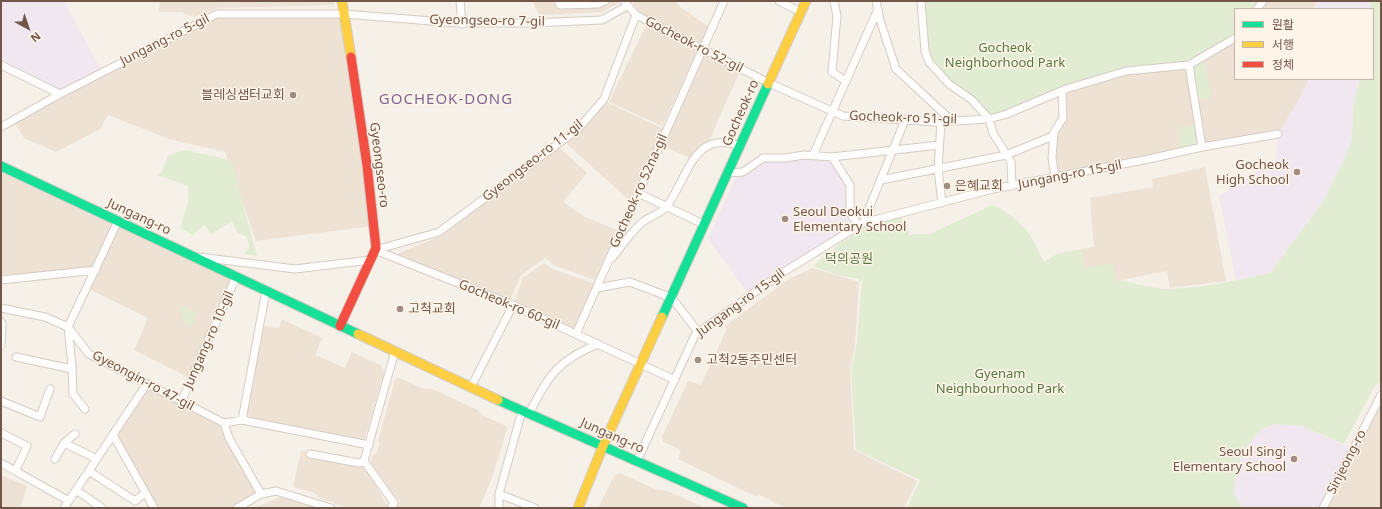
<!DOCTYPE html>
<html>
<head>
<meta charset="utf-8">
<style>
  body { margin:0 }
  #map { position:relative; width:1382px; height:509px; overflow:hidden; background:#f5f0e8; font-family:"Noto Sans","Noto Sans KR",sans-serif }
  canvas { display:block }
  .frame { position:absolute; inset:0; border:2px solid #72564a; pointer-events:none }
  .legend { position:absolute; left:1234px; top:8px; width:140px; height:72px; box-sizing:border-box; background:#fef5e8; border:1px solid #c6b5a9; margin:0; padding:5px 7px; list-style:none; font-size:12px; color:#72564a }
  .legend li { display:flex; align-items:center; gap:8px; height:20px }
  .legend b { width:20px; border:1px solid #c6b5a9 }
  .north { position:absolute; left:8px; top:8px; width:40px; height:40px; -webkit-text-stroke:3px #fef5e8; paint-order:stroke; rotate:140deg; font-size:11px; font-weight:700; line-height:16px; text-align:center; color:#72564a }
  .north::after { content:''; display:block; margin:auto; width:14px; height:18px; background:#72564a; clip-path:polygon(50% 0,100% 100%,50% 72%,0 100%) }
</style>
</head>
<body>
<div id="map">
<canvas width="1382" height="509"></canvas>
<div class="frame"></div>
<ul class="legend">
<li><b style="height:5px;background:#16e098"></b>원활</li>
<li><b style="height:5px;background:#ffcf43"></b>서행</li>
<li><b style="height:5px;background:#f24e42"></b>정체</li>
</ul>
<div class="north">N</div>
</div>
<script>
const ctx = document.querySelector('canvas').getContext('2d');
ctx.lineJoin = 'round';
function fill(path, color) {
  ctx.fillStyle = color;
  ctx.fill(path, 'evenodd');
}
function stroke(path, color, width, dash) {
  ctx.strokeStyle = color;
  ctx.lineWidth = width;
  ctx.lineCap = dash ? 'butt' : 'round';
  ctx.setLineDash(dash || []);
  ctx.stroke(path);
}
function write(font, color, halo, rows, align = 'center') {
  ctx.font = font + ' "Noto Sans","Noto Sans KR",sans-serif';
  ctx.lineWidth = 3;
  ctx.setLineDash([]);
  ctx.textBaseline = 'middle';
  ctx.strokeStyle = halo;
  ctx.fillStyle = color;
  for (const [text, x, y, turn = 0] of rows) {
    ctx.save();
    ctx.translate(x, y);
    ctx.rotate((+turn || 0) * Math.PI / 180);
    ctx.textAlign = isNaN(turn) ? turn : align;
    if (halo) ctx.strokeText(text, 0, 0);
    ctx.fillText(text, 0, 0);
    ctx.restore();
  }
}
fill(new Path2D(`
  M160,1h174v4l-116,3 -24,9 -13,-5h-22z
  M532,1h88l1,1 -18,10 -64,3z
  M632,1h43l4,5 30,21 -47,99 -53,-24 41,-85 -10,-4z
  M1263,1h53l-2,8h-57z
  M217,14h127l29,212 -117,15 -31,-89 -56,-13 -61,-24 -8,14 -44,23 -32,-14 -11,-18z
  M1235,38v41h74l-9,19 -22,36 -223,43 -1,-45 9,-14 -1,-27z
  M702,49l39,20 -23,51 -10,26 -15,13 -33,-14z
  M606,102l58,27 -34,72 -64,-58z
  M559,147l28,26 -24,29 22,15 32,13 -22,50 -39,-14 -11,-8 -24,17 -11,25 -111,-44v-3l37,-15z
  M1,166l235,111 -44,102 -58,-29 14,-32 -61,-30 9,-18 -95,10z
  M1205,167l21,114 -56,7 -3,-17 -51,10 -32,-12 -3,-20 13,-2 -4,-49 63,-11 -1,-8z
  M544,263l9,6 45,16 -22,49 -63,-29 10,-27z
  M812,268l47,14 -4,62 -5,27 4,79 63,31 -13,27h-118l-26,-13 -5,1 -77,-37 3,-9 -18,-8 -1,-5 26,-56 13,4 26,-56 -2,-3 64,-47z
  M282,319l40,19 -7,17 30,13 7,-16 29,13 3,7 -20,69 -119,-22 16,-93 18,2z
  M399,378l25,11h8l46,21 4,5 24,11 1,3 -16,52 -12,27h-82l3,-8 -6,-4 -23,-34 2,-8h3l4,-10 -2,-3 17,-61z
  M146,385l78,38 37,71 -24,14h-83l-41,-73z
  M1381,395v113h-58z
  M301,451l59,11 7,8 20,36 -1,2h-39l-27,-10 -5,-5 -22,-6z
  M620,473l35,16 12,2 38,17h-107l16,-32z
  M1,475l26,11 -7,22h-19z
  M283,496l33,12h-62z`), '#eee2d5');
fill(new Path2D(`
  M1,1h63l38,71 -42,22 -59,-29z
  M1316,1h55l-2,8h-55z
  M1309,79h51l-7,28 -1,32 -8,21 -22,43 -52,70 -34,7 -17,-84 58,-37 1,-25 22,-36z
  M832,157l18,28v28l9,13 -109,70 -42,-57 30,-66 25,-15z
  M1275,424l26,2 52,23 -30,59h-81l-8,-15 1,-25 13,-24 14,-15z`), '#f1e7f0');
fill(new Path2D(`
  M921,1h342l-6,8h-22v29l-31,19 7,40 -16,3 -6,-35 -63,6 -137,48 -60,-57z
  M1371,1h10v380l-7,6 -30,57 -43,-18 -26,-2 -13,5 -14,15 -12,24 -2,25 8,15h-335l13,-28 -64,-30 -5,-80 6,-27 5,-63 -3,2v-3l-22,-4 -24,-9 28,-23 25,-16 35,-10 8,15 -1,4 6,-2h16l62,-29c9,3 12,6 19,11 19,14 23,25 33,46l13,-8 24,-5 3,19 29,-5 3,18c17,0 32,7 49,8 35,0 71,-9 105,-16l52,-70 22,-43 8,-21 1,-32 7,-28h13v-70h-4z
  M1198,124l4,23 -19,4 -4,-23z
  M184,150l38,8 10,5 25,93 -14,-2 7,-7 -3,-10 -9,-4 -6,-12 -21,13 -7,-9 -11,10 -13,-7 8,-26v-16l-31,-11 5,-3 6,-16z
  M180,305l17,8 -7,15c-7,-5 -9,-14 -10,-23z`), '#e2ecd3');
const street = new Path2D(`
  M460,1l2,23
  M558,1l2,4 38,-1 7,-3
  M624,1l12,14 133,68 74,33 92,6 54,-3 18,-5 59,-25 60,-18 63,-6 46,-27
  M779,1l22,11
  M834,1l3,15 -5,56 14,9
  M876,1l4,19 16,49 56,52
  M921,1l4,50 4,11 20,22 23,16 17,19 4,14 18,29 1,24
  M1257,9l6,-8
  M1,65l59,29
  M1189,65l13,82
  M941,122l-3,47 4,34
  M1,127l59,-33 157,-80h127l112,9h74l72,-3 25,-14
  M813,155l65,-146
  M832,157l18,28v28l9,13
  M728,173l15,-1 20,-14h22l19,-3 28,2 107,-12
  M1055,177l-3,-19 2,-26 9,-14 -1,-27
  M881,180l125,-25 47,-19
  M638,193l67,32
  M863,223l42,-103
  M375,250l64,-18 139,-103 26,-30 32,-84
  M375,250l138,55 162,75
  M199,257l96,12 75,-9
  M612,258c10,-12 20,-28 32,-37 7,-5 18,-8 23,-15 21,-28 26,-77 73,-60
  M1,280l95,-10
  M597,288l33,-6 42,16 27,35
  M1,308l44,9 23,10 21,27 135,69 18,-3 127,25
  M1,322l1,1 -1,22
  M576,334l148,-333
  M16,357l56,12
  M471,387l42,-82
  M1,401l39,16 10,-28
  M181,402l55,-125
  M85,409l-12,-15 -1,-28 -4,-39 50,-106
  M529,414c18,-37 29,-54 69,-70
  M242,420l24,-129
  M224,423l5,15 32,56
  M1,433l26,13 -11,24
  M113,435l41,73
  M64,443l33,16
  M310,454l49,9 5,-2
  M55,459l9,-16 11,-9
  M637,461l58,-126 87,-62 81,-50 130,-34 156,-30 53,-12 76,-13
  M1,463l68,38
  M89,471l46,30 10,-8
  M76,490l26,18
  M499,494l36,14
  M64,508l82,-123
  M237,508l24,-14 15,-3 55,17
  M391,508l3,-5 -30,-42 31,-110
  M499,508v-14l23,-83
  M1323,508l58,-113`);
const fast = new Path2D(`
  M1,166l357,168
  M662,317l106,-233
  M498,400l245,108`);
const slow = new Path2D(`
  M342,1l9,56
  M768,84l38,-83
  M358,334l140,66
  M578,508l25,-62 59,-129`);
const jam = new Path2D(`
  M340,326l36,-78 -9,-83 -16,-108`);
stroke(street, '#d4ccc5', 9);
stroke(fast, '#d4ccc5', 11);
stroke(slow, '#d4ccc5', 11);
stroke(jam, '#d4ccc5', 11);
stroke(street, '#fefdfc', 7);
stroke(fast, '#16e098', 9);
stroke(slow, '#ffcf43', 9);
stroke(jam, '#f24e42', 9);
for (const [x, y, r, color] of [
  [293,95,4,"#a08c81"],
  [1297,172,4,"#a08c81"],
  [947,186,4,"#a08c81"],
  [785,219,4,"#a08c81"],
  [400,309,4,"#a08c81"],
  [698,360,4,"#a08c81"],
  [1294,459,4,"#a08c81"]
]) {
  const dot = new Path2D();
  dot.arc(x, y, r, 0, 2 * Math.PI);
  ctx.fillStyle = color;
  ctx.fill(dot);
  stroke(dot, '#fef5e8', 1.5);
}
write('13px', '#72564a', '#fef5e8', [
  ["Gyeongseo-ro 7-gil",487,21,1],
  ["Jungang-ro 5-gil",165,40,-27],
  ["Gocheok-ro 52-gil",694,45,27],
  ["Gocheok-ro",741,113,-66],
  ["Gocheok-ro 51-gil",903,118,2],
  ["Gyeongseo-ro 11-gil",533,161,-38],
  ["Gyeongseo-ro",379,165,83],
  ["Jungang-ro 15-gil",1070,175,-11],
  ["Gocheok-ro 52na-gil",639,191,-66],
  ["Jungang-ro",139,217,25],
  ["Jungang-ro 15-gil",741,303,-36],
  ["Gocheok-ro 60-gil",509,305,23],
  ["Jungang-ro 10-gil",209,340,-66],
  ["Gyeongin-ro 47-gil",143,381,28],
  ["Jungang-ro",612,436,24],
  ["Sinjeong-ro",1347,462,-63]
]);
write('13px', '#547842', '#fef5e8', [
  ["Gocheok",1005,48],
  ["Neighborhood Park",1005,63],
  ["덕의공원",849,259],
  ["Gyenam",1000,374],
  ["Neighbourhood Park",1000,389]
]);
write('13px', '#72564a', '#fef5e8', [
  ["블레싱샘터교회",285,95,"right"],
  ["Gocheok",1289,165,"right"],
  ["High School",1289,180,"right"],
  ["은혜교회",955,186],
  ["Seoul Deokui",793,212],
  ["Elementary School",793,227],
  ["고척교회",408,309],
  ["고척2동주민센터",706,360],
  ["Seoul Singi",1286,452,"right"],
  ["Elementary School",1286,467,"right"]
], 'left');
ctx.letterSpacing = '1px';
write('15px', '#836595', '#fef5e8', [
  ["GOCHEOK-DONG",446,100]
]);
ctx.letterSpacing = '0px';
</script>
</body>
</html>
